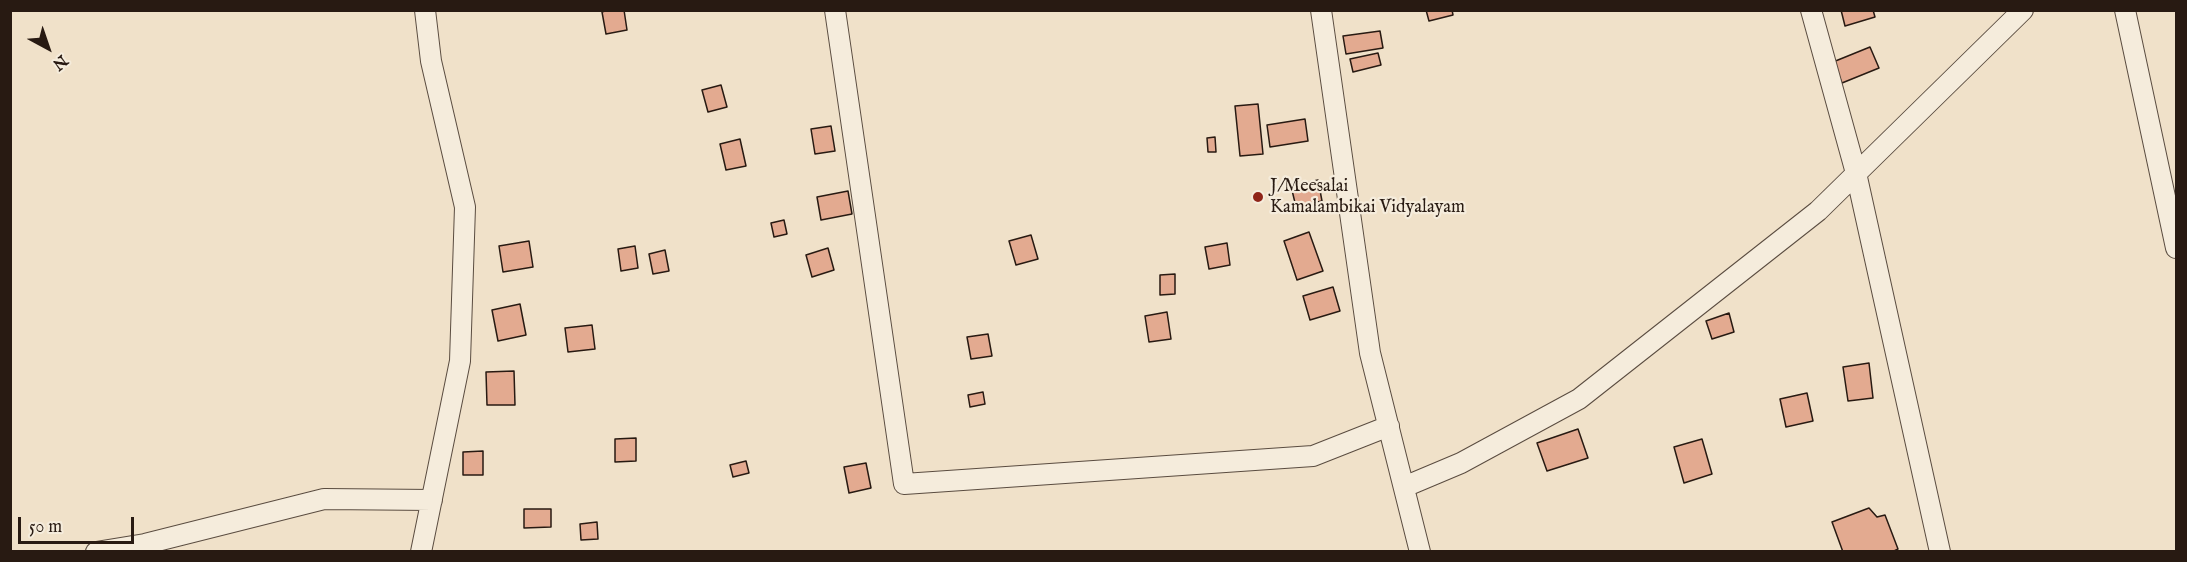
<!DOCTYPE html>
<html>
<head>
<meta charset="utf-8">
<style>
  body { margin:0 }
  #map { position:relative; width:2187px; height:562px; overflow:hidden; background:#f0e1c9; font-family:"IM FELL English",serif }
  canvas { display:block }
  .frame { position:absolute; inset:0; border:12px solid #281a12; pointer-events:none }
  .north { position:absolute; left:18px; top:18px; width:60px; height:60px; -webkit-text-stroke:4px #f5ecdc; paint-order:stroke; rotate:140deg; font-size:16px; font-weight:700; line-height:24px; text-align:center; color:#281a12 }
  .north::after { content:''; display:block; margin:auto; width:21px; height:27px; background:#281a12; clip-path:polygon(50% 0,100% 100%,50% 72%,0 100%) }
  .scale { position:absolute; left:18px; top:517px; width:116px; height:27px; box-sizing:border-box; border:3px solid #281a12; border-top:0; padding-left:8px; font-size:18px; line-height:21px; white-space:nowrap; color:#281a12; -webkit-text-stroke:4px #f5ecdc; paint-order:stroke }
</style>
</head>
<body>
<div id="map">
<canvas width="2187" height="562"></canvas>
<div class="frame"></div>
<div class="north">N</div>
<div class="scale">50 m</div>
</div>
<script>
const ctx = document.querySelector('canvas').getContext('2d');
ctx.lineJoin = 'round';
function fill(path, color) {
  ctx.fillStyle = color;
  ctx.fill(path, 'evenodd');
}
function stroke(path, color, width, dash) {
  ctx.strokeStyle = color;
  ctx.lineWidth = width;
  ctx.lineCap = dash ? 'butt' : 'round';
  ctx.setLineDash(dash || []);
  ctx.stroke(path);
}
function write(font, color, halo, rows, align = 'center') {
  ctx.font = font + ' "IM FELL English",serif';
  ctx.lineWidth = 4.5;
  ctx.setLineDash([]);
  ctx.textBaseline = 'middle';
  ctx.strokeStyle = halo;
  ctx.fillStyle = color;
  for (const [text, x, y, turn = 0] of rows) {
    ctx.save();
    ctx.translate(x, y);
    ctx.rotate((+turn || 0) * Math.PI / 180);
    ctx.textAlign = isNaN(turn) ? turn : align;
    if (halo) ctx.strokeText(text, 0, 0);
    ctx.fillText(text, 0, 0);
    ctx.restore();
  }
}
const building = new Path2D(`
  M608,10h16l3,20 -21,4 -4,-22z
  M1426,10h26l1,5 -24,6z
  M1841,10h32l2,7 -30,9z
  M1380,31l3,17 -37,6 -3,-18z
  M1870,47l9,21 -37,15 -9,-21z
  M1378,53l3,12 -28,7 -3,-13z
  M721,85l6,22 -19,5 -6,-22z
  M1258,104l5,50 -23,2 -5,-50z
  M1305,119l3,22 -38,6 -3,-22z
  M831,126l4,25 -20,3 -4,-25z
  M1215,137l1,15h-8l-1,-14z
  M740,139l6,27 -20,4 -6,-26z
  M1318,180l4,21 -26,6 -5,-21z
  M848,191l4,23 -31,6 -4,-23z
  M784,220l3,14 -13,3 -3,-14z
  M1309,232l14,39 -26,9 -13,-39z
  M1031,235l7,24 -22,6 -7,-24z
  M529,241l4,26 -30,5 -4,-26z
  M1227,243l3,22 -21,4 -4,-22z
  M635,246l3,22 -17,3 -3,-22z
  M828,248l6,22 -22,7 -6,-22z
  M665,250l4,21 -16,3 -4,-20z
  M1175,274v20l-15,1v-20z
  M1333,287l7,24 -30,9 -7,-24z
  M520,304l6,31 -28,6 -6,-31z
  M1167,312l4,27 -22,3 -4,-26z
  M1729,313l5,19 -22,7 -6,-18z
  M592,325l3,24 -27,3 -3,-24z
  M988,334l4,22 -21,3 -4,-22z
  M1869,363l4,35 -25,3 -5,-34z
  M514,371l1,34h-28l-1,-33z
  M983,392l2,12 -15,3 -2,-12z
  M1807,393l6,28 -27,6 -6,-28z
  M1578,429l10,29 -41,13 -10,-28z
  M636,438v23l-21,1v-23z
  M1702,439l10,35 -28,9 -10,-36z
  M483,451v24h-20v-23z
  M746,461l3,12 -16,4 -3,-12z
  M866,463l5,25 -22,5 -5,-26z
  M1869,508l8,9 8,-2 13,34 -6,3h-49l-11,-30z
  M524,509h27v18l-27,1z
  M597,522l1,17 -17,1 -1,-16z`);
fill(building, '#e3aa90');
stroke(building, '#281a12', 1.5);
const minor = new Path2D(`
  M835,10l69,474 409,-28 76,-30
  M1321,10l49,343 50,199
  M1811,10l45,163 84,379
  M2125,10l51,238
  M1404,487l57,-24 118,-64 239,-188 205,-201
  M96,552l49,-8 179,-45 108,1
  M421,552l39,-191 5,-154 -34,-146 -6,-51`);
stroke(minor, '#5a4c40', 22);
stroke(minor, '#f5ecdc', 20);
for (const [x, y, r, color] of [
  [1258,197,6,"#8f2418"]
]) {
  const dot = new Path2D();
  dot.arc(x, y, r, 0, 2 * Math.PI);
  ctx.fillStyle = color;
  ctx.fill(dot);
  stroke(dot, '#f5ecdc', 2);
}
write('18px', '#281a12', '#f5ecdc', [
  ["J/Meesalai",1270,187],
  ["Kamalambikai Vidyalayam",1270,208]
], 'left');
</script>
</body>
</html>
